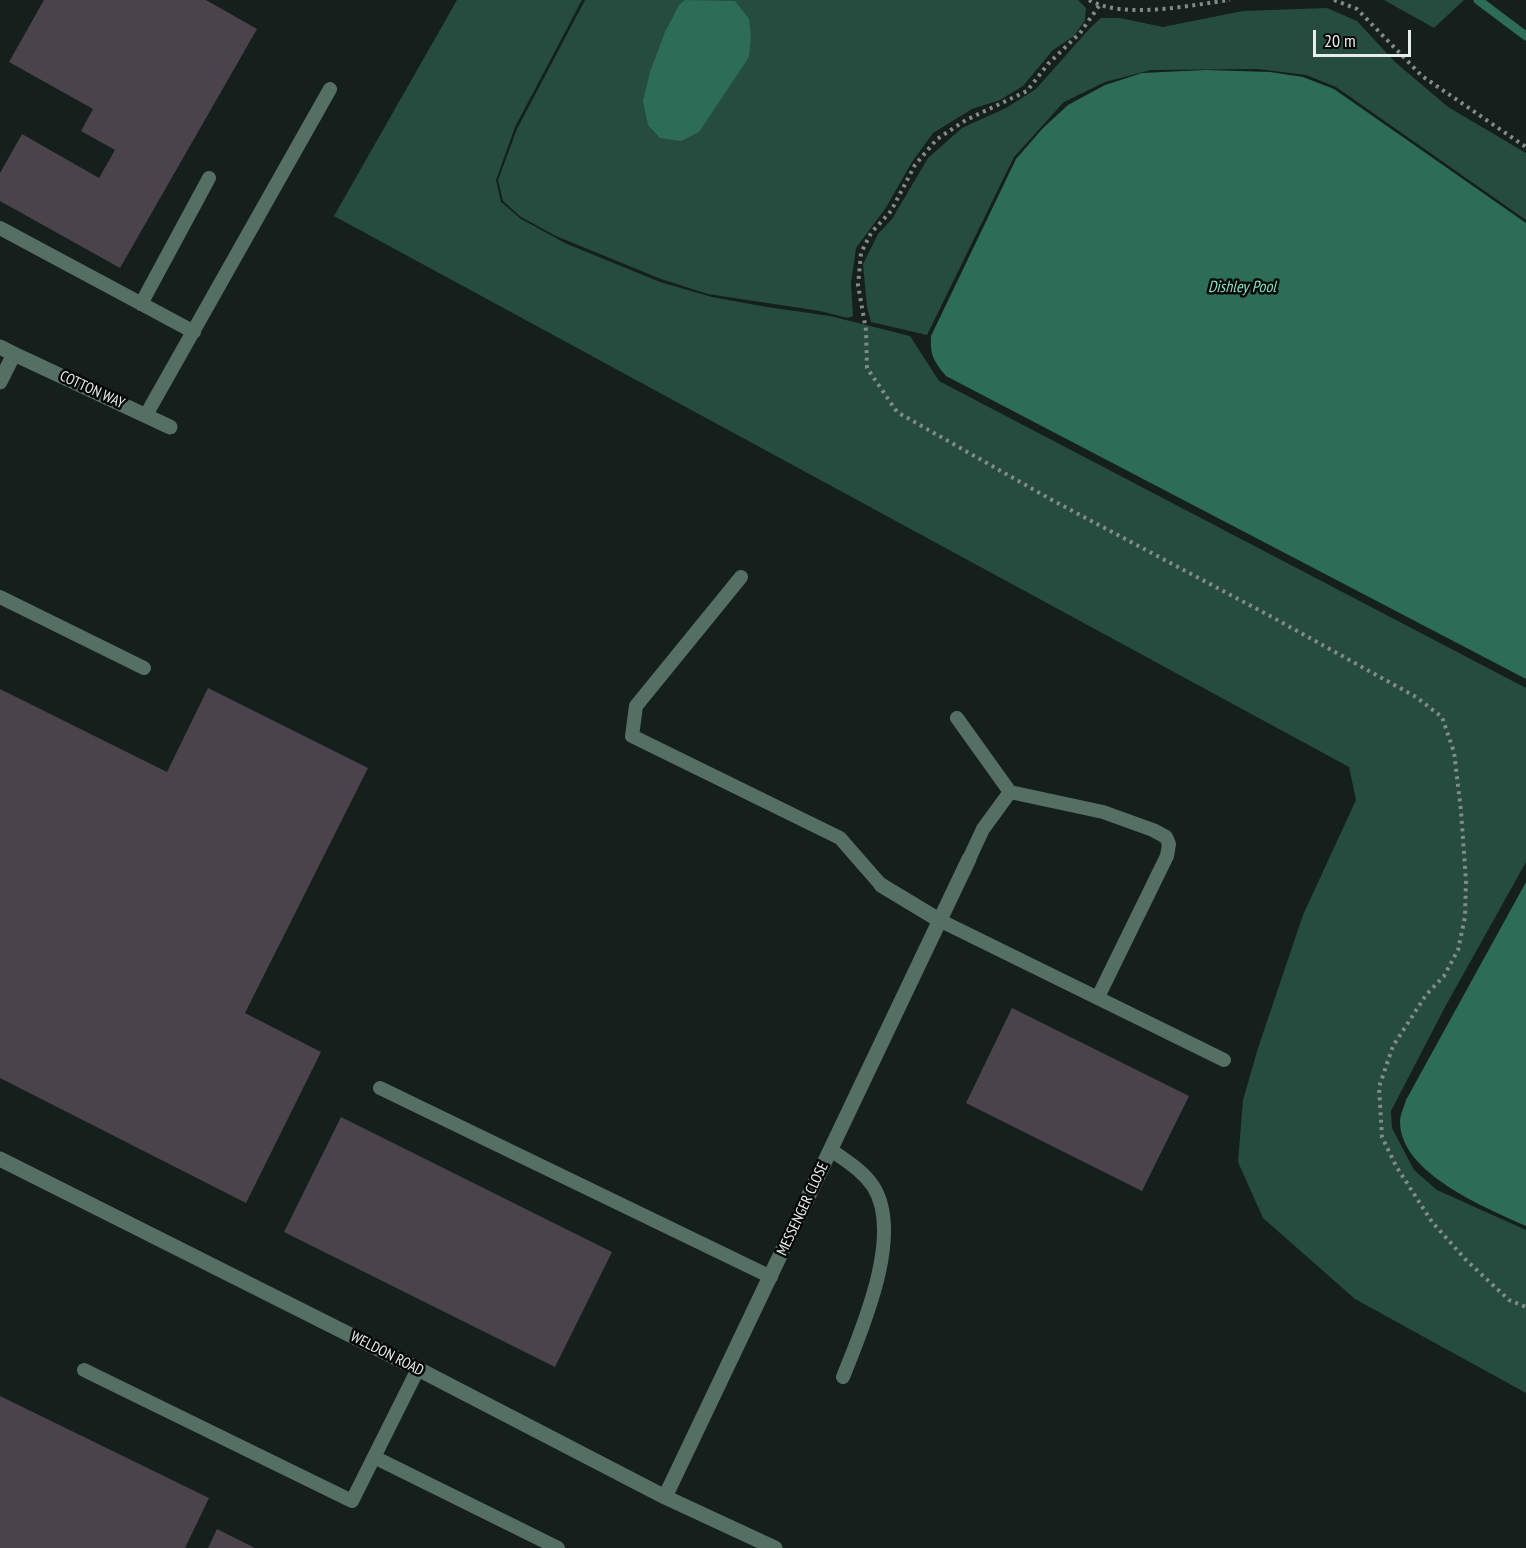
<!DOCTYPE html>
<html>
<head>
<meta charset="utf-8">
<style>
  body { margin:0 }
  #map { position:relative; width:1526px; height:1548px; overflow:hidden; background:#151f1b; font-family:"PT Sans Narrow",sans-serif }
  canvas { display:block }
  .scale { position:absolute; left:1313px; top:30px; width:98px; height:27px; box-sizing:border-box; border:3px solid #e6edea; border-top:0; padding-left:8px; font-size:18px; line-height:21px; white-space:nowrap; color:#e6edea; -webkit-text-stroke:4px #050807; paint-order:stroke }
</style>
</head>
<body>
<div id="map">
<canvas width="1526" height="1548"></canvas>
<div class="scale">20 m</div>
</div>
<script>
const ctx = document.querySelector('canvas').getContext('2d');
ctx.lineJoin = 'round';
function fill(path, color) {
  ctx.fillStyle = color;
  ctx.fill(path, 'evenodd');
}
function stroke(path, color, width, dash) {
  ctx.strokeStyle = color;
  ctx.lineWidth = width;
  ctx.lineCap = dash ? 'butt' : 'round';
  ctx.setLineDash(dash || []);
  ctx.stroke(path);
}
function write(font, color, halo, rows, align = 'center') {
  ctx.font = font + ' "PT Sans Narrow",sans-serif';
  ctx.lineWidth = 5;
  ctx.setLineDash([]);
  ctx.textBaseline = 'middle';
  ctx.strokeStyle = halo;
  ctx.fillStyle = color;
  for (const [text, x, y, turn = 0] of rows) {
    ctx.save();
    ctx.translate(x, y);
    ctx.rotate((+turn || 0) * Math.PI / 180);
    ctx.textAlign = isNaN(turn) ? turn : align;
    if (halo) ctx.strokeText(text, 0, 0);
    ctx.fillText(text, 0, 0);
    ctx.restore();
  }
}
fill(new Path2D(`
  M457,0h125l-67,127 -19,53 5,22 20,17 46,25 93,38 52,15 55,10 63,9 80,20 29,45 587,307v174l-81,145 -54,104 1,17 22,42 23,20 89,40v163l-171,-94 -92,-81 -25,-56 5,-62 15,-52 45,-133 53,-115 -7,-33 -1015,-551z
  M585,0h493l8,8 -1,12 -11,16 -21,14 -30,36 -23,14 -28,9 -39,24 -21,29 -27,47 -29,39 -5,35 2,33 -5,2 -28,-7 -112,-17 -47,-15 -105,-43 -35,-19 -18,-16 -5,-21 19,-51z
  M1384,0h80l-30,28z
  M1327,8l30,13 38,41 53,45 78,46v67l-190,-133 -30,-12 -48,-6 -107,1 -46,12 -41,20 -50,55 -87,178 -56,-13 -4,-15 -4,-43 15,-30 14,-15 36,-61 34,-30 44,-20 30,-19 54,-61 11,-10h19l43,9 80,-16z`), '#264c3f');
fill(new Path2D(`
  M685,0l50,1 14,18 2,18 -2,20 -50,75 -18,9 -21,-3 -12,-13 -5,-24 7,-29 15,-40 14,-27z
  M1206,70l64,2 33,5 31,12 192,134v456l-580,-303c-12,-15 -16,-20 -15,-40l85,-177 27,-31 25,-23 37,-20 37,-12z
  M1526,882v344c-40,-18 -126,-53 -126,-104 0,-7 4,-15 6,-22z`), '#2d6c57');
stroke(new Path2D(`
  M1478,0l48,36`), '#2d6c57', 9);
fill(new Path2D(`
  M44,0h162l51,29 -137,239 -120,-67v-28l22,-39 77,44 16,-28 -34,-19 12,-22 -84,-47z
  M208,688l160,80 -123,245 76,39 -75,151 -246,-125v-389l167,83z
  M1012,1008l177,88 -47,95 -176,-88z
  M341,1117l271,135 -57,115 -271,-135z
  M0,1396l209,102 -24,50h-185z
  M217,1529l38,19h-47z`), '#4a434b');
stroke(new Path2D(`
  M1089,0c36,20 101,5 141,0
  M1334,0l23,9 65,67 104,71
  M1099,6l-19,27 -32,31 -21,27 -61,29 -29,19 -22,26 -24,46 -20,22 -10,20 -3,32 8,45 1,38 30,44 155,88 220,117 144,80 26,20 12,35 7,59 5,70 -1,36 -7,33 -14,26 -18,19 -33,51 -14,41 3,50 14,29 36,56 34,38 43,40 17,7`), '#838b87', 4, [3, 4.5]);
stroke(new Path2D(`
  M0,228l194,104
  M141,304l68,-126
  M146,415l184,-326
  M741,577l-105,129 -4,30 208,102 41,47
  M0,597l144,71
  M957,718l53,74
  M969,859l14,-30 27,-37 93,20 50,18 13,7 3,7 -2,12 -69,141
  M939,920l285,140
  M380,1088l391,189
  M831,1150c15,11 31,20 42,36 31,48 -11,143 -30,191
  M84,1370l268,131 66,-132
  M374,1457l184,91`), '#566f65', 14);
stroke(new Path2D(`
  M0,347l14,7 -14,28
  M14,354l156,73
  M881,885l58,35
  M0,1159l418,210 247,128 110,51
  M665,1497l304,-638`), '#566f65', 15);
write('15px', '#e6edea', '#050807', [
  ["COTTON WAY",92,390,25],
  ["MESSENGER CLOSE",803,1209,-65],
  ["WELDON ROAD",387,1354,27]
]);
write('italic 16px', '#84e3c1', '#050807', [
  ["Dishley Pool",1242,287]
]);
</script>
</body>
</html>
